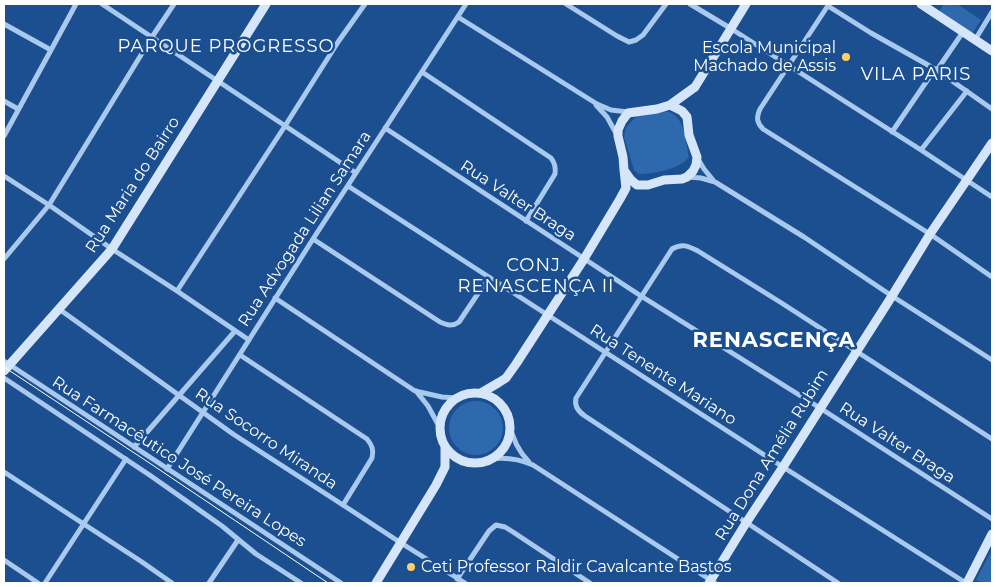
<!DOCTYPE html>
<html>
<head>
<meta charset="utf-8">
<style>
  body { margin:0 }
  #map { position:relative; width:996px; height:587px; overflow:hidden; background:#1b4f8f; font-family:Montserrat,sans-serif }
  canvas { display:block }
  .frame { position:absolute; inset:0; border:5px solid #fff; pointer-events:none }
</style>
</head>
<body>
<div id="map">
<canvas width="996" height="587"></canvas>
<div class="frame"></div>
</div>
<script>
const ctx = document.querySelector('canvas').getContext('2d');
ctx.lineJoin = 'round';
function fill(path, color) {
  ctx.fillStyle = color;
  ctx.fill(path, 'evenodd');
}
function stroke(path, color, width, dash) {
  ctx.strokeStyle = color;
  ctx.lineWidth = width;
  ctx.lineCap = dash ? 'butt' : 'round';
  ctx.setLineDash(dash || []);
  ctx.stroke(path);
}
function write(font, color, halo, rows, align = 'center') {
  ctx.font = font + ' Montserrat,sans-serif';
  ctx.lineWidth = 5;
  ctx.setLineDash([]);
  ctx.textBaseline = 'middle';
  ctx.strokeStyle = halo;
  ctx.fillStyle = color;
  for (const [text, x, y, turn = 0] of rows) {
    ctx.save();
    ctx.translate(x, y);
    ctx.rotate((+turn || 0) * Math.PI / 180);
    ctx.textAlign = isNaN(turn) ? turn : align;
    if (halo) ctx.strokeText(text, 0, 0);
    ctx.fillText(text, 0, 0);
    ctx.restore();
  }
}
fill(new Path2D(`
  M944,4h13l24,16 -9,14 -33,-23z
  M661,111c24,-1 24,28 28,46 -9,12 -35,17 -50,17l-5,-4 -10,-33 2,-10 9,-9 5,-3z
  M449 428a27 27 0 1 1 54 0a27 27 0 1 1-54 0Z
  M992,550v33h-9l-7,-3z`), '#2e69ad');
stroke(new Path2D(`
  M102,4l254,169
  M566,4l51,32 12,6 7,-2 7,-5 23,-31
  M690,4l40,24 191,122 71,47
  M829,4l-69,105c-4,9 -3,14 3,20l167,105 62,43
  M828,6l43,27 64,36 57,40
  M458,17l139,87 14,6 17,2
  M4,24l47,26
  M975,40l17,-28
  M937,70l26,-38
  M422,72l129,86c4,5 5,9 4,16l-29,47
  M4,101l14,8
  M596,105l11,12 10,18
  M385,128l256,168 179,112 172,111
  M892,132l43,-63
  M4,136l47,-86 25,-46
  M921,150l46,-59
  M698,159l6,10 9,11
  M4,176l45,29 63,44 65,42 72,49
  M688,177l13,1 14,4 89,55 88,59 100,64
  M348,186l435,281 183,116
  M313,239l127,83c7,3 12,5 19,0l30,-45
  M4,259l45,-54 103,-168 22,-33
  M177,291l108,-165 53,-84 27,-38
  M275,298l140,93 27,6 14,1
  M59,309l174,125 110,71 58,38 64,40
  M240,355l127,84c5,6 7,11 5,19l-29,47
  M4,361l337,222
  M4,378l147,98 71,50 34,28 45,29
  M416,391l12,15 12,22
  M509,422c3,15 8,28 20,40
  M134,447l101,-116
  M491,459c15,-2 28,0 42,6l182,118
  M167,469l146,-230 153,-235
  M4,472l138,90 30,21
  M4,560l34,23
  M457,579l32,-48 7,-6 9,2 8,5 77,51
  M45,583l81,-124
  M209,583l29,-43
  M838,583l-253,-167c-6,-4 -11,-10 -9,-18l96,-149c10,-6 16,-3 26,2l82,51 212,137`), '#a9c9ee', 5);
stroke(new Path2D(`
  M921,4l71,47
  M670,105l12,6 5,6 2,18 8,22 -1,8 -3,6 -6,6 -5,2 -18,1 -16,5h-11l-6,-5 -7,-10 -1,-13 -5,-21v-6l4,-9 6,-8 29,-4z
  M670,105l25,-18 51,-83
  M4,371l108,-122 154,-245
  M481,393l17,-10 8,-5 10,-14 68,-105 36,-60 6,-11 -2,-18
  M440 428a35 35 0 1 1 70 0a35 35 0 1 1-70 0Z
  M376,583l60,-98 9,-18v-20
  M709,583l37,-60 37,-56 109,-171 38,-62 62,-91
  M967,583l25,-49`), '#d6e6fa', 9);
stroke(new Path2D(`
  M4,367l147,97 177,119`), '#fff', 1);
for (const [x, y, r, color] of [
  [846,57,5,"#ffd166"],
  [411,567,5,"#ffd166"]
]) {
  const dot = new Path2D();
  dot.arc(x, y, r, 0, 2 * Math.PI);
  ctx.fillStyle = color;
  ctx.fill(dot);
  stroke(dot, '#1b4f8f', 2);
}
write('16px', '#fff', '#1b4f8f', [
  ["Escola Municipal",836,48],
  ["Machado de Assis",836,66],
  ["Ceti Professor Raldir Cavalcante Bastos",421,567,"left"]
], 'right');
write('16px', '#fff', '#1b4f8f', [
  ["Rua Maria do Bairro",133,185,-57],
  ["Rua Valter Braga",518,201,33],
  ["Rua Advogada Lilian Samara",305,229,-57],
  ["Rua Tenente Mariano",663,375,33],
  ["Rua Socorro Miranda",266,439,34],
  ["Rua Valter Braga",897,443,33],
  ["Rua Dona Amélia Rubim",772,455,-58],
  ["Rua Farmacêutico José Pereira Lopes",179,462,33]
]);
ctx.letterSpacing = '1px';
write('18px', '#fff', '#1b4f8f', [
  ["PARQUE PROGRESSO",226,47],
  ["VILA PARIS",916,75],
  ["CONJ.",536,266],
  ["RENASCENÇA II",536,287]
]);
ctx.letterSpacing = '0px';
ctx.letterSpacing = '1px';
write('bold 21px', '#fff', '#1b4f8f', [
  ["RENASCENÇA",774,341]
]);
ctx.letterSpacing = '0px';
</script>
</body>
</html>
